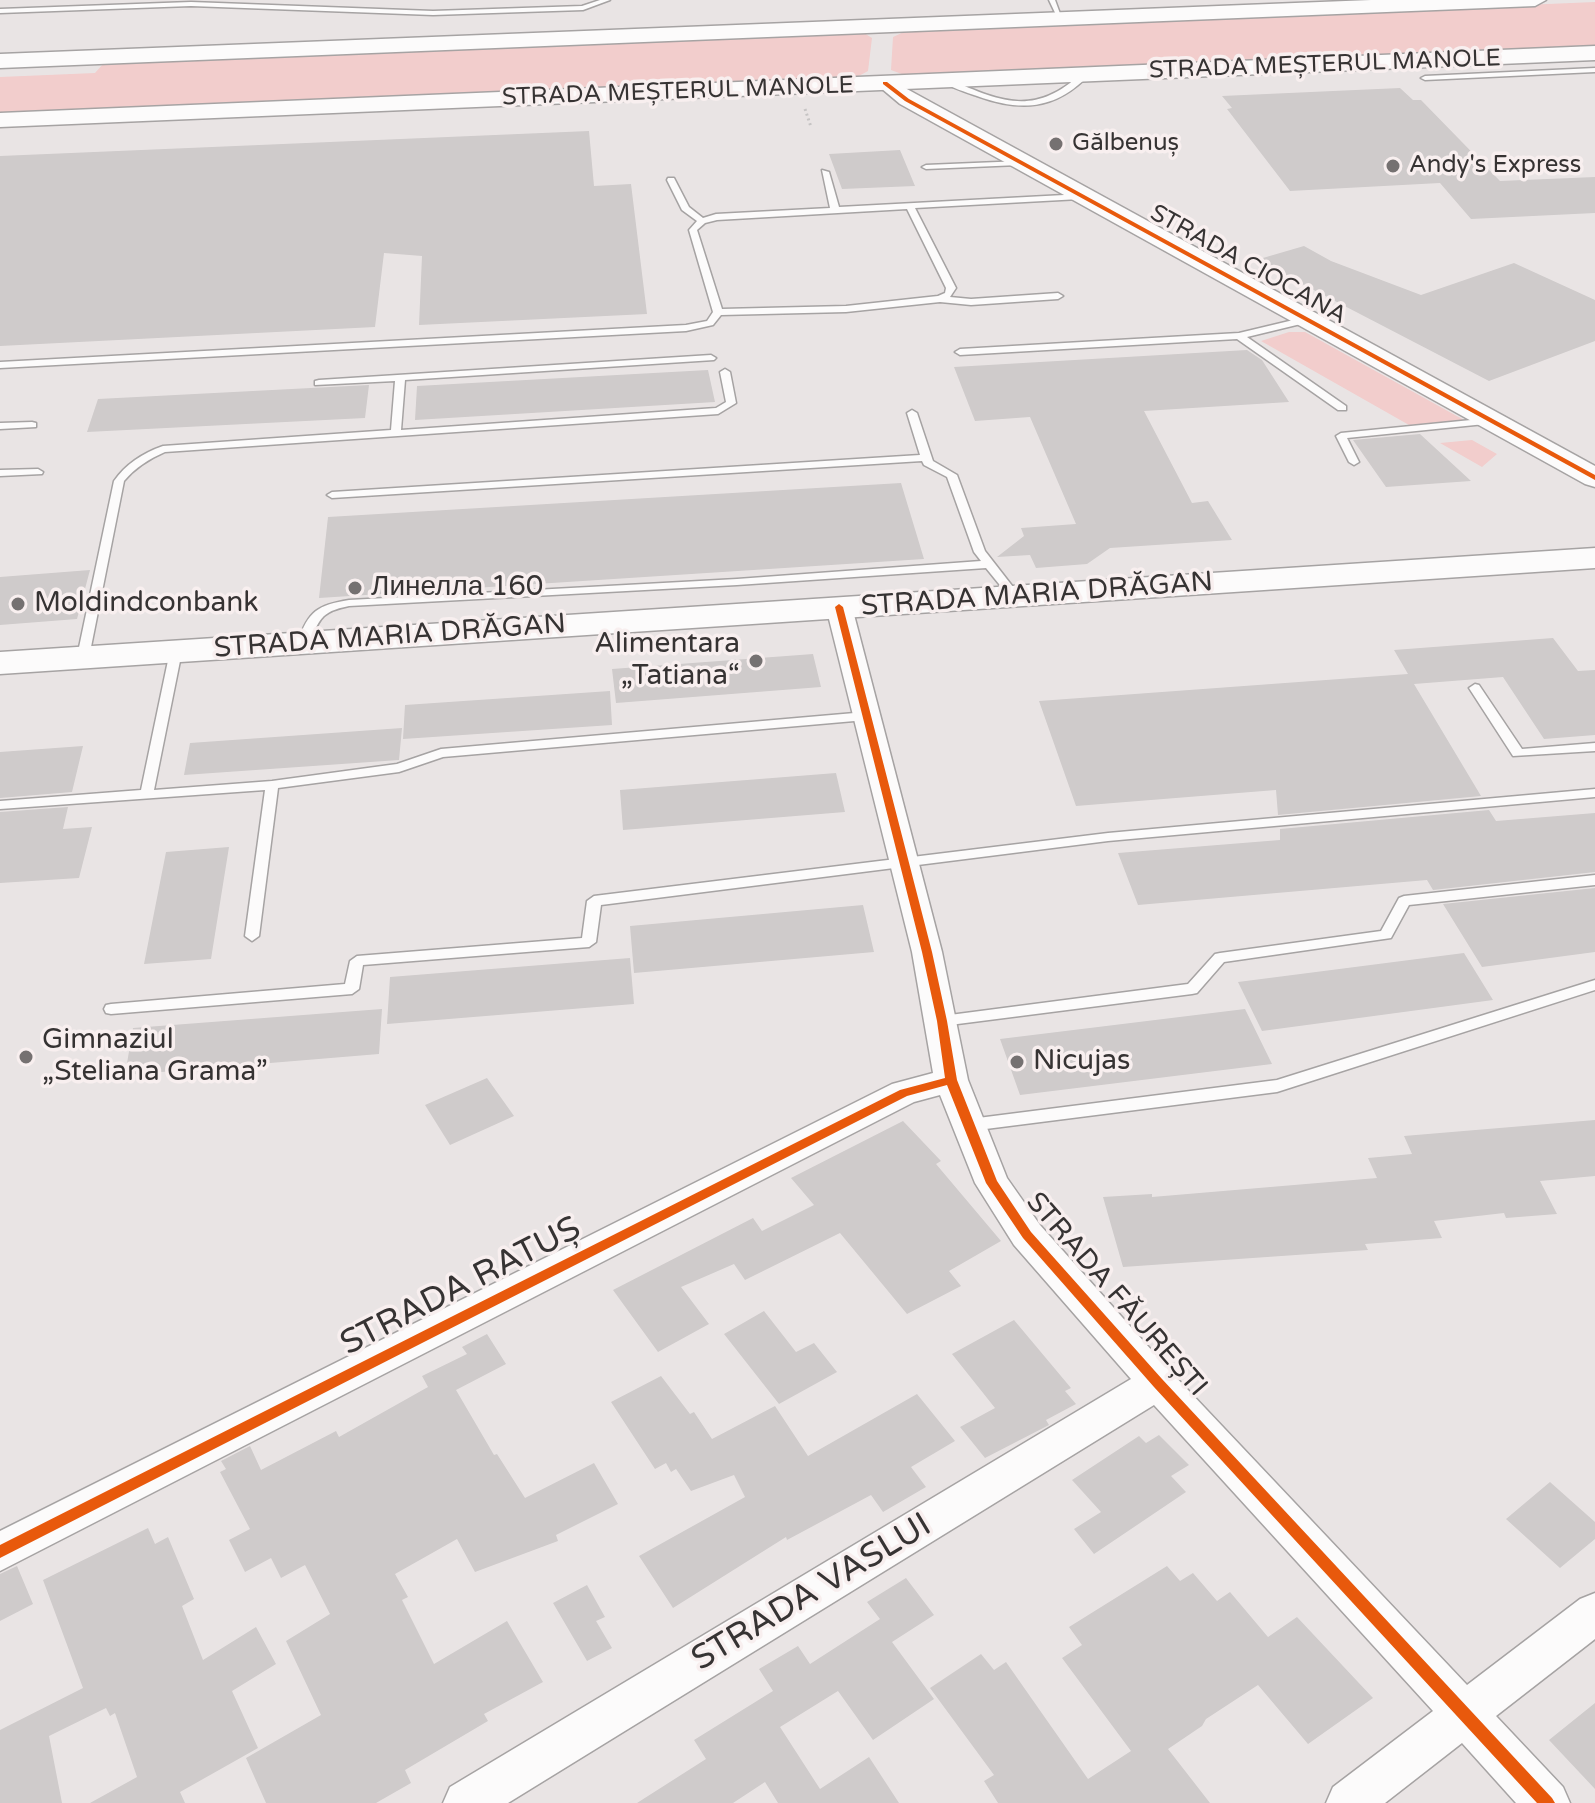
<!DOCTYPE html>
<html>
<head>
<meta charset="utf-8">
<style>
  body { margin:0 }
  canvas { display:block; background:#e9e4e4 }
</style>
</head>
<body>
<canvas width="1595" height="1803"></canvas>
<script>
const ctx = document.querySelector('canvas').getContext('2d');
ctx.lineJoin = 'round';
function fill(path, color) {
  ctx.fillStyle = color;
  ctx.fill(path, 'evenodd');
}
function stroke(path, color, width, dash) {
  ctx.strokeStyle = color;
  ctx.lineWidth = width;
  ctx.lineCap = dash ? 'butt' : 'round';
  ctx.setLineDash(dash || []);
  ctx.stroke(path);
}
function write(font, color, halo, rows, align = 'center') {
  ctx.font = font + ' "Varela Round",sans-serif';
  ctx.lineWidth = 7;
  ctx.setLineDash([]);
  ctx.textBaseline = 'middle';
  ctx.strokeStyle = halo;
  ctx.fillStyle = color;
  for (const [text, x, y, turn = 0] of rows) {
    ctx.save();
    ctx.translate(x, y);
    ctx.rotate((+turn || 0) * Math.PI / 180);
    ctx.textAlign = isNaN(turn) ? turn : align;
    if (halo) ctx.strokeText(text, 0, 0);
    ctx.fillText(text, 0, 0);
    ctx.restore();
  }
}
fill(new Path2D(`
  M1595,2v45l-688,29 -16,-6 2,-33 13,-6z
  M864,33l8,5 -4,33 -13,7 -855,36v-37l95,-4 8,-9z
  M1289,332h16l159,88 -55,5 -148,-84z
  M1472,440l25,14 -15,13 -42,-24z`), '#f2cdcc');
fill(new Path2D(`
  M1400,88l13,12h8l79,81 95,-4v36l-124,6 -31,-36 -150,8 -63,-82 5,-1 -10,-12z
  M589,131l5,55 37,-2 16,130 -228,11 3,-69 -38,-3 -9,74 -375,19v-190z
  M900,150l15,36 -73,3 -13,-35z
  M1304,246l27,15 90,34 93,-32 81,37v41l-106,40 -233,-121z
  M1247,350l15,10 27,42 -145,9 48,92 16,-2 24,39 -122,8 -23,16 -51,4 -6,-13 -33,2 27,-21 -3,-8 55,-4 -46,-107 -55,4 -21,-54z
  M708,370l7,32 -300,18 2,-34z
  M369,385l-4,33 -278,14 11,-33z
  M1420,434l51,47 -85,6 -33,-47z
  M901,483l23,76 -605,39 9,-81z
  M90,570l-13,49 -77,6v-48z
  M1553,638l25,33 17,-1v65l-51,4 -41,-62 -89,7 67,112 -203,19 -2,-25 -200,16 -37,-105 369,-27 -14,-24z
  M813,654l8,33 -205,16 -4,-34z
  M610,691l2,34 -209,14 2,-34z
  M402,728l-3,32 -215,15 6,-32z
  M83,746l-11,46 -72,6v-46z
  M836,773l9,39 -222,18 -3,-40z
  M68,807l-5,22 29,-2 -13,51 -79,5v-71z
  M1489,810l7,11 99,-8v59l-162,18 -6,-10 -289,25 -20,-52 162,-13v-11z
  M229,847l-18,112 -67,5 22,-112z
  M1595,888v64l-113,15 -39,-63z
  M863,905l11,47 -240,21 -4,-47z
  M1464,953l29,47 -231,31 -24,-49z
  M630,958l4,46 -247,20 3,-47z
  M382,1009l-3,45 -254,21 8,-47z
  M1245,1009l27,55 -252,31 -20,-56z
  M487,1078l27,38 -64,29 -25,-40z
  M1595,1120v56l-55,5 17,33 -51,4 -2,-5 -70,8 8,17 -77,6 3,6 -245,17 -20,-70 49,-3v3l225,-19 -9,-20 44,-4 -8,-18z
  M903,1121l38,40 -5,3 65,77 -52,30 12,15 -54,28 -67,-81 -95,47 -11,-16 -53,23 28,37 -51,28 -45,-62 140,-72 9,13 52,-26 -23,-27z
  M764,1311l32,41 18,-9 23,29 -58,32 -55,-70z
  M1014,1320l57,68 -6,3 11,13 -30,16 3,5 -64,33 -25,-31 35,-19 -43,-54z
  M487,1334l19,30 -50,26 38,65 3,-1 28,44 69,-35 24,41 -62,31 2,6 -83,31 -18,-33 -62,35 13,23 -6,3 32,64 73,-43 36,61 -59,32 4,7 -83,49 6,13 -35,20h-110l-20,-45 75,-43 -35,-74 44,-27 -25,-49 -24,13 -10,-20 -26,14 -16,-32 21,-11 -30,-57 6,-3 -5,-8 29,-15 11,24 75,-39 3,6 89,-50 -6,-11 45,-22 -5,-7z
  M661,1376l29,38 4,-2 18,27 63,-33 33,50 109,-62 38,47 -44,26 15,20 -43,25 -12,-17 -84,45 -1,-3 -113,71 -34,-52 106,-59 -11,-22 -43,16 -15,-22 -5,3 -5,-9 -11,6 -44,-67z
  M1159,1435l30,30 -18,11 15,16 -92,62 -20,-25 27,-17 -29,-32 67,-44 7,7z
  M1550,1482l45,40v17l-35,29 -54,-49z
  M148,1528l7,16 13,-7 26,62 -12,7 21,54 53,-33 20,37 -44,27 26,57 -78,44 5,11h-95l47,-26 -22,-64 -5,3 -4,-8 -57,28 13,67h-62v-73l83,-42 -40,-108z
  M17,1566l16,38 -33,17v-47z
  M1167,1566l13,15 13,-8 24,28 13,-9 38,45 29,-20 76,81 -65,46 -50,-59 -52,34 -4,7 -34,23 42,54h-212l-14,-22 10,-6 -64,-87 51,-34 13,16 12,-8 82,117 43,-28 -69,-93 20,-13 -13,-18z
  M906,1578l28,37 -42,27 42,57 -61,41 -35,-49 -58,36 40,62 49,-32 30,46h-121l-13,-21 -32,21h-96l69,-44 -12,-19 79,-49 -14,-22 39,-23 12,18 70,-45 -13,-17z
  M587,1585l18,32 -9,4 16,27 -25,13 -34,-58z
  M1595,1703v86l-46,-49z`), '#cfcbcb');
const service = new Path2D(`
  M600,0h10l-27,10 -150,5 -242,-9 -191,7v-4l191,-7 242,9 149,-5z
  M1049,0h6l7,19h-4z
  M1595,68v4l-170,8 -4,-2 4,-2z
  M1082,73l7,2c-34,35 -68,37 -112,21 -12,-4 -25,-8 -36,-15l7,-2c54,23 86,38 134,-6z
  M1022,161l1,2 -4,2 -93,4 -4,-2 4,-2z
  M822,170l7,2 10,35 244,-13 1,2 -4,3 -165,9 41,80 -6,9 21,2 87,-6 5,3 -5,3 -87,6 -31,-3 -94,10 -125,3 -8,10 -27,6 -686,37v-6l686,-37 21,-4 6,-9 -24,-82 8,-9 -15,-11 -15,-30 1,-2h6l15,29 14,11 13,-4 114,-6zM907,209l39,79 -1,5 -7,3 -92,10 -124,3 -25,-79 8,-7 12,-3z
  M1306,317l3,1v4l-62,15 99,69v4h-8l-101,-71 -277,16 -5,-3 5,-3 279,-16z
  M711,355l5,3 -2,2 -309,20 -4,50 315,-22 10,-6 -6,-30 5,-3 5,3 6,31 -18,11 -553,38c-16,7 -29,15 -41,29l-35,176 -6,4 -6,-4 37,-176c12,-17 29,-28 49,-35l228,-16 4,-49 -80,4v-4l4,-1z
  M912,410l5,3 16,48 24,14 28,76 35,45v4h-8l-26,-32 -249,17 -388,21c-30,6 -29,14 -41,39l-4,1 -6,-4c10,-31 20,-37 51,-42l388,-21 244,-18 -7,-9 -27,-75 -23,-12 -2,-4 -590,37 -5,-3 5,-3 588,-37 -13,-42z
  M1491,418l4,1v4l-148,15 12,24 -5,3 -5,-3 -13,-26 5,-3z
  M32,422l4,1v4l-36,2v-6z
  M38,469l5,3 -1,2 -42,2v-6z
  M176,647l6,4 -28,139 118,-9 125,-17 44,-15 425,-37 6,4 -6,4 -423,37 -44,15 -121,16 -19,148 -7,5 -7,-5 20,-146 -265,19v-8l141,-11 29,-139z
  M1475,684l4,1 43,64 73,-6v8l-82,5 -44,-68z
  M1595,789v8l-487,44 -507,64 -5,37 -7,5 -226,18 -4,24 -7,5 -241,20 -5,-1 -2,-4 2,-4 5,-1 234,-20 5,-23 7,-5 225,-18 5,-37 7,-5 514,-63z
  M1595,875v10l-186,20 -18,33 -167,24 -27,31 -5,1 -250,32 -5,-1 -2,-4 2,-4 5,-1 246,-32 27,-30 5,-1 161,-22 18,-33 5,-2z
  M1595,980v10l-318,102 -307,39 -6,-2 -2,-4 2,-4 6,-2 307,-39z`);
const minor = new Path2D(`
  M839,599l9,3 4,5 90,345 26,128 39,98 33,47 131,147 296,313 113,-86 15,-6v46l-99,77 67,71 7,16h-54l-54,-60 -77,60h-59l7,-16 100,-76 -279,-306 -646,398h-65l7,-16 681,-408 -117,-134 -39,-62 -35,-88 -26,7 -914,469v-40l892,-447 41,-11 -21,-121 -86,-345 4,-5z`);
const tertiary = new Path2D(`
  M885,77l710,389v21l-10,-3 -685,-380 -25,-21z`);
const secondary = new Path2D(`
  M1595,548v20l-1595,106v-22z`);
const primary = new Path2D(`
  M1371,0h175l-11,6 -1535,62v-14z
  M1595,46v14l-1595,67v-14z`);
stroke(service, '#a6a3a3', 3);
stroke(minor, '#a6a3a3', 3);
stroke(tertiary, '#a6a3a3', 3);
stroke(secondary, '#a6a3a3', 3);
stroke(primary, '#a6a3a3', 3);
stroke(new Path2D(`
  M805,109l6,18`), '#c6c4c4', 3, [2, 3]);
fill(service, '#fcfbfb');
fill(minor, '#fcfbfb');
fill(tertiary, '#fcfbfb');
fill(secondary, '#fcfbfb');
fill(primary, '#fcfbfb');
fill(new Path2D(`
  M883,82h4l22,17 686,376v5l-690,-379 -22,-17z
  M839,604l4,3 89,345 15,69 10,59 40,101 34,51 131,147 390,419 3,5h-18l-383,-416 -131,-149 -37,-55 -39,-98 -40,11 -907,462v-13l900,-455 45,-12 -8,-57 -15,-69 -87,-345z`), '#e8590c');
for (const [x, y, r, color] of [
  [1056,144,8,"#757171"],
  [1393,166,8,"#757171"],
  [355,588,8,"#757171"],
  [18,604,8,"#757171"],
  [756,661,8,"#757171"],
  [26,1057,8,"#757171"],
  [1017,1062,8,"#757171"]
]) {
  const dot = new Path2D();
  dot.arc(x, y, r, 0, 2 * Math.PI);
  ctx.fillStyle = color;
  ctx.fill(dot);
  stroke(dot, '#f8efef', 3);
}
write('24px', '#363333', '#f8efef', [
  ["STRADA MEȘTERUL MANOLE",1325,65,-2],
  ["STRADA MEȘTERUL MANOLE",678,92,-2],
  ["STRADA CIOCANA",1248,265,29]
]);
write('24px', '#363333', '#f8efef', [
  ["Gălbenuș",1072,144],
  ["Andy's Express",1409,166]
], 'left');
write('28px', '#363333', '#f8efef', [
  ["Линелла 160",371,588],
  ["Moldindconbank",34,604],
  ["Alimentara",740,645,"right"],
  ["„Tatiana“",740,677,"right"],
  ["Gimnaziul",42,1041],
  ["„Steliana Grama”",42,1073],
  ["Nicujas",1033,1062]
], 'left');
write('28px', '#363333', '#f8efef', [
  ["STRADA MARIA DRĂGAN",1037,595,-4],
  ["STRADA MARIA DRĂGAN",390,637,-4],
  ["STRADA FĂUREȘTI",1116,1295,49]
]);
write('34px', '#363333', '#f8efef', [
  ["STRADA RATUȘ",461,1287,-27],
  ["STRADA VASLUI",812,1593,-31]
]);
</script>
</body>
</html>
